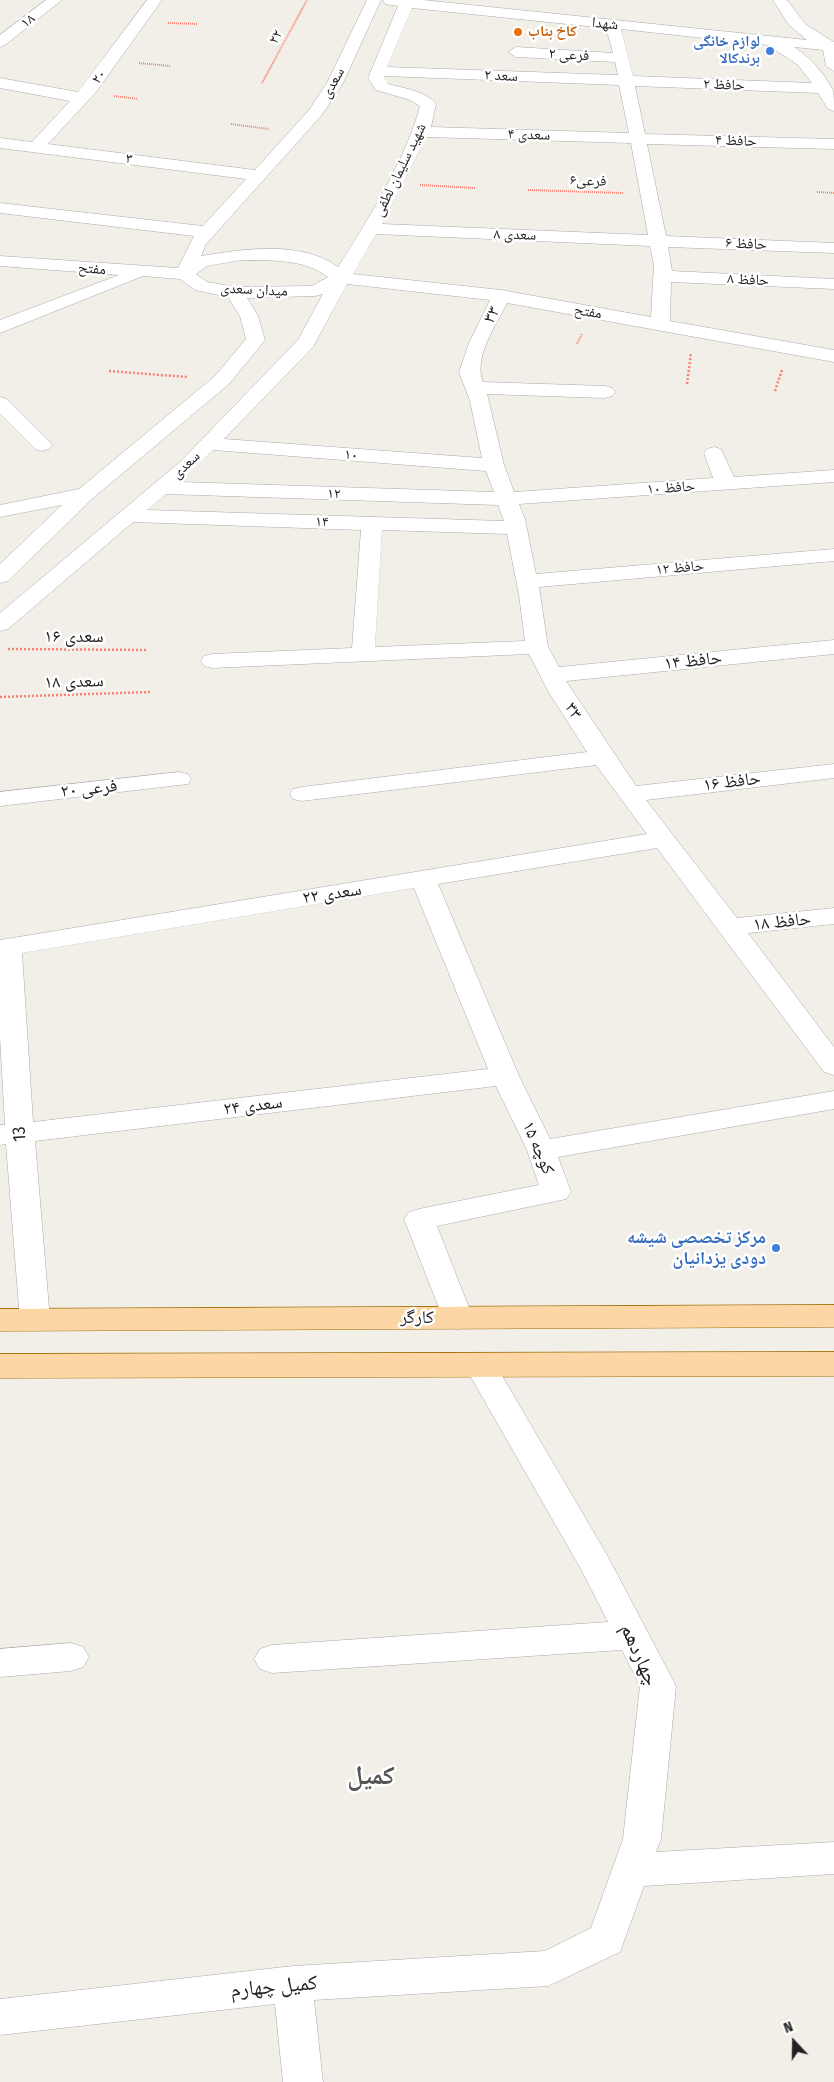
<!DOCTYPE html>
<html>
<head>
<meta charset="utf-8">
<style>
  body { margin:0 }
  #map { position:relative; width:834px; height:2082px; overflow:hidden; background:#f2efe9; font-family:"Fira Sans Condensed",sans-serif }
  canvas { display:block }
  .north { position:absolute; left:769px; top:2017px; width:50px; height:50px; -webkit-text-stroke:4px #fff; paint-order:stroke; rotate:339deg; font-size:14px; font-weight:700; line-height:20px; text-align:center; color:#222 }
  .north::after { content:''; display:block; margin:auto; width:18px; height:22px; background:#222; clip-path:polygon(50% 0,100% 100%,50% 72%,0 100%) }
</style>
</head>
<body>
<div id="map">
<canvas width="834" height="2082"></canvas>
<div class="north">N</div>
</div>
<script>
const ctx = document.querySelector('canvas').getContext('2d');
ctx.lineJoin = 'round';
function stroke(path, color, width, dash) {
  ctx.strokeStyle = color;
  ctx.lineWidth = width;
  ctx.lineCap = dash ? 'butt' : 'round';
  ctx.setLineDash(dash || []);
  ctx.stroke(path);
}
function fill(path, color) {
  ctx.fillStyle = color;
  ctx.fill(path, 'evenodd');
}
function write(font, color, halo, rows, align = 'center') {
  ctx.font = font + ' "Fira Sans Condensed","Noto Naskh Arabic",sans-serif';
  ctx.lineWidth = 5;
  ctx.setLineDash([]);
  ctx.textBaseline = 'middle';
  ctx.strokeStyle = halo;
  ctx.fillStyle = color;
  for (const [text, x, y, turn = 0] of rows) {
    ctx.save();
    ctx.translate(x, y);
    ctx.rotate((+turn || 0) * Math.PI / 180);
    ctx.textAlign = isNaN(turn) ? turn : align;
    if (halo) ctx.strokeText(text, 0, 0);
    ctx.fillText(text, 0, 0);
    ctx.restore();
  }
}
const minor = new Path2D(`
  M46,0h16l-57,45 -5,2v-12z
  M147,0h15l-66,92 -48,52 207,26 54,-60 18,-27 40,-83h14l-38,83 -22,33 -115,128 -5,12c43,-7 100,-16 137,11 29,-45 69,-110 82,-161l-10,-6 -34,-10 -8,-12 30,-72 -13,-2 -2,-4h40l384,40 -18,-15 -16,-25h14l19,25 28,17v29l-8,-5 -3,-16 -29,-3c16,10 31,27 39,44 1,6 1,14 1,20l-6,-2 -10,-16 -183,-7 10,48 189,5v10l-187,-5 19,92 168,7v10l-166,-6 4,24 162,8v10l-163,-7 -1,39 164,29v12l-327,-59c-11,22 -34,55 -24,79l122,4 7,2 3,4 -3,4 -7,2 -118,-4 17,71 10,27 199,-14 -9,-25 3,-4 7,-2 7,2 13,28 100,-7v12l-315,22 6,15 11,55 298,-25v12l-295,26 9,60 11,20 275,-27v14l-268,27 70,105 198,-22v14l-188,22 91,118 97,-10v16l-86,9 86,114v28l-10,-3 -167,-224 -219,36 81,192 31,63 284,-48v18l-276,48 13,35 -5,7 -129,27 36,92 -4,8 -11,3 -11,-3 -4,-8 -39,-99 5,-7 10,-3 120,-24 -12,-35 -31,-64 -461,55 15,179 -4,8 -11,3 -11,-3 -4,-8 -14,-176 -6,1v-20h5l-5,-88v-97l647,-106 -51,-69 -294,36 -9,-2 -3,-5 3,-5 9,-2 285,-35 -39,-61 -19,-37 -317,14 -8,-2 -3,-5 3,-5 8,-2 140,-6 9,-118 -228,-8 -125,107 -8,2v-18l180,-151 118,-122 25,-46 -8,2 -68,2 11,18 7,24 -36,44 -136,114 -85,83 -8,2v-19l62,-59 -62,12v-12l79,-16 136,-113 31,-37 -6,-23 -12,-19 -33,-7 -15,-11 -37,-3 -143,57v-13l119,-45 -119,-9v-10l178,12 16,-32 -194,-23v-10l203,23 43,-47 -246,-31v-10l32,4 38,-41 -70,-13v-10l78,14zM412,8l194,20 7,25 -97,-6 -8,5 8,5 99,5 3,13 -231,-8zM621,29l147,16 30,20 14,18 -179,-7zM384,76l235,9 10,48 -198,-6 5,-23c-9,-13 -34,-16 -48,-20zM426,137l205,6 17,92 -266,-11zM376,234l274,12 4,19 -3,52 -150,-27 -148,-16zM242,260c31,1 60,-2 86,17l-16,9 -77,1 -28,-5 -11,-8 11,-8zM347,284l143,16 -21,43 -10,29 11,29 12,57 -258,-19 89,-92zM213,450l273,21 8,21 -314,-10zM166,494l332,11 6,16 -357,-11zM382,530l125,4 12,61 6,46 -150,6zM414,888l74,181 -455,53 -11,-169z
  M0,397l7,2 42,42 3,4 -3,4 -7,2 -7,-2 -35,-35z
  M179,772l9,2 3,5 -3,5 -188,22v-14z
  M480,1353l11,4 116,198 69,131 -15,153 -5,13 178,-10v32l-190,12 -24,66 -72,34 -234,14 9,82h-40l-8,-78 -275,31v-36l293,-33 252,-15 46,-23 32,-89 17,-153 -18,-36 -350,23 -12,-4 -6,-10 6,-10 12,-4 336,-23 -26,-51 -118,-206 5,-8z
  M71,1643l12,4 6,10 -6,10 -12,4 -71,6v-28z`);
const major = new Path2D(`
  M834,1305v22l-834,4v-22z
  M834,1352v24l-834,2v-24z`);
stroke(minor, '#a9a9a9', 1);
stroke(major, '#a06b00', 1);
stroke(new Path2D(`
  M168,23l29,1
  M139,63l31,3
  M262,83l45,-83
  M114,96l24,3
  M231,124l38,5
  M420,185l55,3
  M528,190l95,3
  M817,192l17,1
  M577,344l5,-10`), '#fa8072', 2, [1, 1]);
stroke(new Path2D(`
  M109,371l78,6
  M687,384l4,-31
  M775,391l7,-21
  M8,649l140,1
  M0,697l150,-5`), '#fa8072', 2.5, [2, 2]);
fill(minor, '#fff');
fill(major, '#fcd6a4');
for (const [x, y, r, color] of [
  [518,32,5,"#e8710a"],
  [770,51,5,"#3f7fe0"],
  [776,1248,5,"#3f7fe0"]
]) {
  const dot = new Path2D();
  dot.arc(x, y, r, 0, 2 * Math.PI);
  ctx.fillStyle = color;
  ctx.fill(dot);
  stroke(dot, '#fff', 2);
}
write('15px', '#222', '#fff', [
  ["۱۸",28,21,-37],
  ["شهدا",605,24,5],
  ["۲۲",276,37,-62],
  ["فرعی ۲",569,55,3],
  ["سعد ۲",501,76,3],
  ["۲۰",99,77,-52],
  ["سعدی",333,83,-60],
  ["حافظ ۲",724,85,2],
  ["سعدی ۴",529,135,2],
  ["حافظ ۴",736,141,2],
  ["۳",129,159,7],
  ["شهید سلیمان لطفی",400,170,-64],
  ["فرعی۶",588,181,2],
  ["سعدی ۸",515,235,2],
  ["حافظ ۶",746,244,3],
  ["مفتح",92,269,5],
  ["حافظ ۸",748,280,3],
  ["میدان سعدی",254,290,3],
  ["مفتح",588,312,10],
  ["۱۰",351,455,4],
  ["سعدی",186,465,-43],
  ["حافظ ۱۰",671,488,-4],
  ["۱۲",334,494,2],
  ["۱۴",322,522,2],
  ["حافظ ۱۲",680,568,-5]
]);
write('bold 15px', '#c56008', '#fff', [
  ["کاخ بناب",528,32]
], 'left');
write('bold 15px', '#366cbe', '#fff', [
  ["لوازم خانگی",760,42],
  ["برندکالا",760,59]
], 'right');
write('18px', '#222', '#fff', [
  ["۳۳",492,315,-63],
  ["سعدی ۱۶",74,637],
  ["حافظ ۱۴",693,661,-6],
  ["سعدی ۱۸",74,682,-2],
  ["۳۳",573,711,57],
  ["حافظ ۱۶",732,782,-7],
  ["فرعی ۲۰",89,789,-6],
  ["سعدی ۲۲",332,894,-9],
  ["حافظ ۱۸",782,922,-6],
  ["سعدی ۲۴",253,1106,-7],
  ["13",20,1134,-94],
  ["کوچه ۱۵",538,1148,67],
  ["کارگر",417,1318]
]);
write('bold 18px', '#366cbe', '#fff', [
  ["مرکز تخصصی شیشه",766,1238],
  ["دودی یزدانیان",766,1259]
], 'right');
write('21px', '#222', '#fff', [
  ["چهاردهم",639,1655,66],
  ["کمیل چهارم",274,1987,-5]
]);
write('bold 26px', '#555', '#fff', [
  ["کمیل",371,1777]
]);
</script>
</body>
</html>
